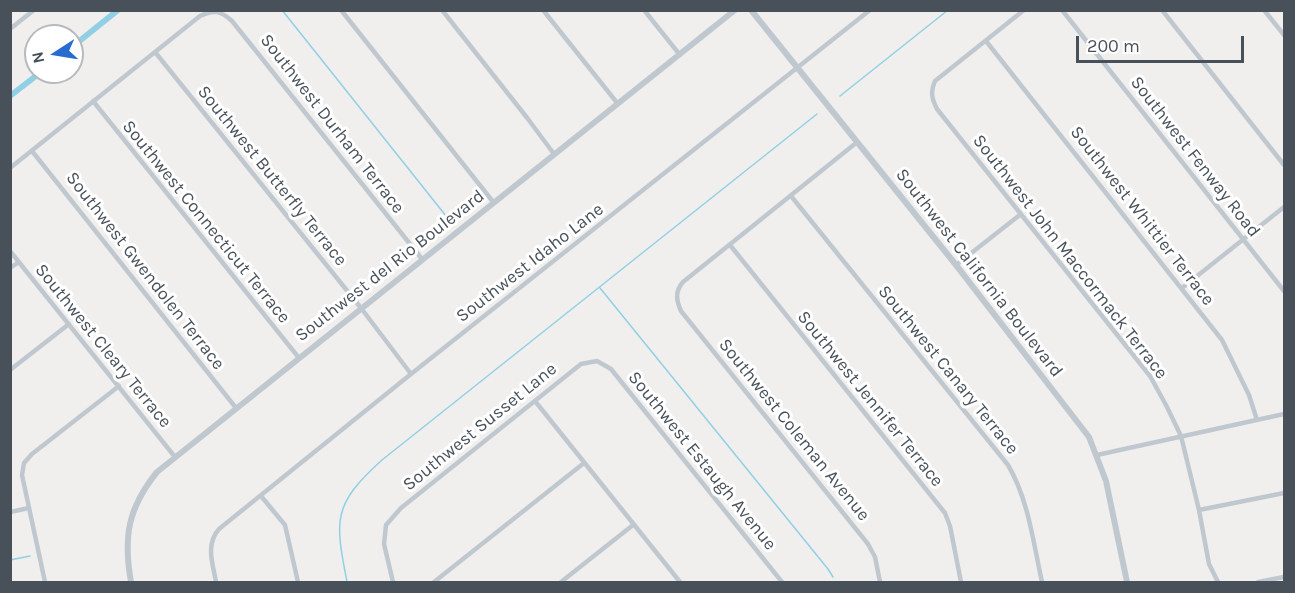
<!DOCTYPE html>
<html>
<head>
<meta charset="utf-8">
<style>
  body { margin:0 }
  #map { position:relative; width:1295px; height:593px; overflow:hidden; background:#f1eeee; font-family:Karla,sans-serif }
  canvas { display:block }
  .frame { position:absolute; inset:0; border:12px solid #48515a; pointer-events:none }
  .north { position:absolute; left:24px; top:24px; width:60px; height:60px; box-sizing:border-box; background:#fff; border:2px solid #b6b9bd; border-radius:50%; rotate:258deg; font-size:16px; font-weight:700; line-height:24px; text-align:center; color:#48515a }
  .north::after { content:''; display:block; margin:auto; width:21px; height:27px; background:#286cd1; clip-path:polygon(50% 0,100% 100%,50% 72%,0 100%) }
  .scale { position:absolute; left:1076px; top:36px; width:168px; height:27px; box-sizing:border-box; border:3px solid #48515a; border-top:0; padding-left:8px; font-size:18px; line-height:21px; white-space:nowrap; color:#48515a; -webkit-text-stroke:4px #fff; paint-order:stroke }
</style>
</head>
<body>
<div id="map">
<canvas width="1295" height="593"></canvas>
<div class="frame"></div>
<div class="north">N</div>
<div class="scale">200 m</div>
</div>
<script>
const ctx = document.querySelector('canvas').getContext('2d');
ctx.lineJoin = 'round';
function stroke(path, color, width, dash) {
  ctx.strokeStyle = color;
  ctx.lineWidth = width;
  ctx.lineCap = dash ? 'butt' : 'round';
  ctx.setLineDash(dash || []);
  ctx.stroke(path);
}
function write(font, color, halo, rows, align = 'center') {
  ctx.font = font + ' Karla,sans-serif';
  ctx.lineWidth = 6;
  ctx.setLineDash([]);
  ctx.textBaseline = 'middle';
  ctx.strokeStyle = halo;
  ctx.fillStyle = color;
  for (const [text, x, y, turn = 0] of rows) {
    ctx.save();
    ctx.translate(x, y);
    ctx.rotate((+turn || 0) * Math.PI / 180);
    ctx.textAlign = isNaN(turn) ? turn : align;
    if (halo) ctx.strokeText(text, 0, 0);
    ctx.fillText(text, 0, 0);
    ctx.restore();
  }
}
stroke(new Path2D(`
  M282,10l172,216
  M840,96l108,-86
  M600,288l228,281 5,8
  M10,560l20,-4
  M347,582c-12,-62 -15,-77 35,-122l435,-346`), '#91d0e4', 1.5);
stroke(new Path2D(`
  M72,47l46,-37
  M10,96l31,-24`), '#91d0e4', 6);
stroke(new Path2D(`
  M341,10l153,193
  M442,10l86,109 26,35
  M543,10l75,94
  M644,10l36,45
  M1024,10l-89,71c-5,12 -3,18 2,28l213,267 16,29 15,31 18,74 10,54 9,18
  M1062,10l222,281
  M1162,10l122,155
  M1264,10l20,25
  M10,29l24,-19
  M986,41l236,299 27,55 8,25
  M155,52l206,256 50,66
  M93,101l206,257
  M856,143l-173,139c-8,9 -7,18 -2,29l187,233 7,13 5,25
  M32,151l204,257
  M10,168l190,-152c14,-7 21,-5 32,5l190,238
  M791,196l217,269c21,36 25,77 34,117
  M730,245l215,268 5,13 11,56
  M10,251l165,206
  M956,265l65,-51
  M10,268l9,-6
  M1182,288l102,-81
  M10,370l59,-46
  M535,401l145,181
  M1097,455l187,-41
  M261,496l24,29 13,57
  M1199,510l85,-17
  M10,512l19,-4
  M45,582l-23,-107 2,-12 8,-9 87,-68
  M216,582c-3,-18 -11,-37 3,-53l192,-155 459,-364
  M393,582l-9,-38 2,-19 15,-17 180,-144 16,-3 14,8 171,213
  M434,582l150,-119
  M561,582l72,-57
  M1258,582l26,-5`), '#c0c8cf', 4.5);
stroke(new Path2D(`
  M751,10l205,255 133,172 17,44 21,101
  M131,582c-8,-45 -3,-74 26,-110l578,-462`), '#c0c8cf', 6);
write('18px', '#48515a', '#fff', [
  ["Southwest Durham Terrace",332,124,52],
  ["Southwest Fenway Road",1195,157,52],
  ["Southwest Butterfly Terrace",272,176,51],
  ["Southwest Whittier Terrace",1142,216,52],
  ["Southwest Connecticut Terrace",206,222,51],
  ["Southwest John Maccormack Terrace",1070,257,52],
  ["Southwest Idaho Lane",530,263,-38],
  ["Southwest del Rio Boulevard",390,266,-38],
  ["Southwest Gwendolen Terrace",145,271,52],
  ["Southwest California Boulevard",979,273,52],
  ["Southwest Cleary Terrace",103,346,51],
  ["Southwest Canary Terrace",948,370,51],
  ["Southwest Jennifer Terrace",870,399,51],
  ["Southwest Susset Lane",480,427,-39],
  ["Southwest Coleman Avenue",794,430,51],
  ["Southwest Estaugh Avenue",702,461,51]
]);
</script>
</body>
</html>
